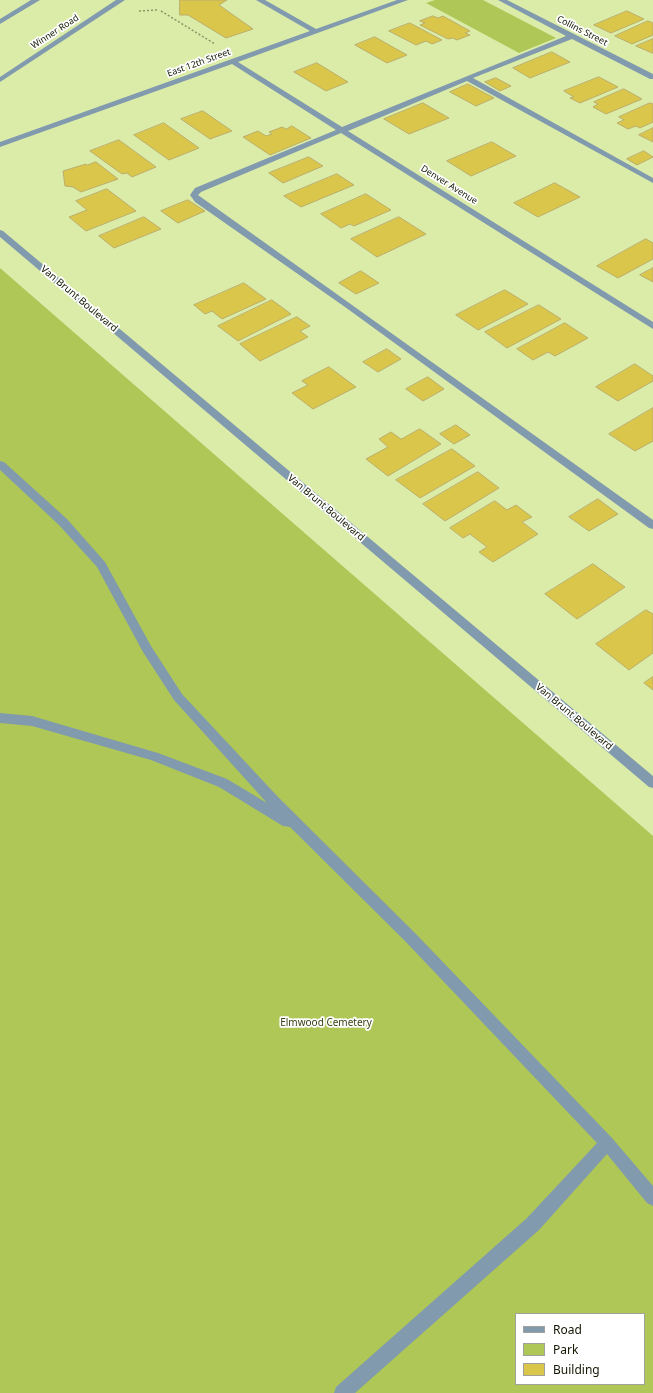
<!DOCTYPE html>
<html>
<head>
<meta charset="utf-8">
<style>
  body { margin:0 }
  #map { position:relative; width:653px; height:1393px; overflow:hidden; background:#dbeca9; font-family:"Noto Sans",sans-serif }
  canvas { display:block }
  .legend { position:absolute; left:515px; top:1313px; width:130px; height:72px; box-sizing:border-box; background:#fff; border:1px solid #a0a299; margin:0; padding:5px 7px; list-style:none; font-size:12px; color:#121700 }
  .legend li { display:flex; align-items:center; gap:8px; height:20px }
  .legend b { width:20px; border:1px solid #a0a299 }
</style>
</head>
<body>
<div id="map">
<canvas width="653" height="1393"></canvas>
<ul class="legend">
<li><b style="height:5px;background:#819aad"></b>Road</li>
<li><b style="height:11px;background:#afc757"></b>Park</li>
<li><b style="height:11px;background:#dbc64c"></b>Building</li>
</ul>
</div>
<script>
const ctx = document.querySelector('canvas').getContext('2d');
ctx.lineJoin = 'round';
function fill(path, color) {
  ctx.fillStyle = color;
  ctx.fill(path, 'evenodd');
}
function stroke(path, color, width, dash) {
  ctx.strokeStyle = color;
  ctx.lineWidth = width;
  ctx.lineCap = dash ? 'butt' : 'round';
  ctx.setLineDash(dash || []);
  ctx.stroke(path);
}
function write(font, color, halo, rows, align = 'center') {
  ctx.font = font + ' "Noto Sans",sans-serif';
  ctx.lineWidth = 3.5;
  ctx.setLineDash([]);
  ctx.textBaseline = 'middle';
  ctx.strokeStyle = halo;
  ctx.fillStyle = color;
  for (const [text, x, y, turn = 0] of rows) {
    ctx.save();
    ctx.translate(x, y);
    ctx.rotate((+turn || 0) * Math.PI / 180);
    ctx.textAlign = isNaN(turn) ? turn : align;
    if (halo) ctx.strokeText(text, 0, 0);
    ctx.fillText(text, 0, 0);
    ctx.restore();
  }
}
fill(new Path2D(`
  M435,0h48l73,38 -37,15 -93,-50z
  M0,268l653,568v557h-653zM516,1314h128v70h-128z`), '#afc757');
const building = new Path2D(`
  M180,0h47l-8,5 34,24 -27,9 -38,-23h-8z
  M627,11l17,8 -33,14 -17,-8z
  M433,16l5,2 5,-2 27,15 -5,2 5,2 -13,5 -4,-2 -5,1 -28,-14 5,-2 -5,-2z
  M648,21l5,2v12l-21,9 -17,-8z
  M410,23l32,17 -10,4 -6,-3 -10,4 -27,-14z
  M375,37l32,18 -20,8 -32,-18z
  M653,39v14h-1l-16,-7z
  M552,52l18,10 -40,16 -17,-10z
  M317,63l31,19 -22,9 -32,-19z
  M599,77l19,10 -38,16 -10,-5 4,-1 -10,-6z
  M496,78l15,8 -11,5 -15,-9z
  M468,84l26,14 -18,8 -26,-14z
  M624,89l18,10 -36,15 -13,-7 5,-3 -4,-2z
  M423,103l26,15 -40,16 -25,-15z
  M650,103l3,1v18l-13,6 -4,-2 -8,3 -11,-6 7,-3 -5,-3z
  M203,111l29,20 -22,8 -29,-20z
  M164,123l35,25 -30,12 -35,-25z
  M292,126l19,12 -41,17 -27,-18 15,-6 8,5 6,-2 -3,-2 13,-5 4,2z
  M653,128v14l-14,-7z
  M119,140l37,27 -24,10 -5,-4 -5,1 -32,-23z
  M492,142l24,14 -45,20 -24,-15z
  M644,151l9,6 -16,8 -10,-6z
  M309,157l14,9 -40,17 -14,-10z
  M96,162l22,17 -37,13 -8,-5 -8,-1 -2,-15 23,-7 1,1z
  M337,174l17,11 -53,22 -17,-11z
  M555,183l25,14 -42,20 -24,-14z
  M107,189l29,22 -50,20 -17,-14 18,-7 -11,-9z
  M366,194l25,16 -37,16 -4,-2 -9,4 -20,-14z
  M188,200l17,11 -27,12 -17,-12z
  M144,217l17,12 -47,19 -15,-12z
  M399,217l27,17 -49,23 -26,-18z
  M646,239l7,4v16l-35,19 -21,-12z
  M653,268v14l-13,-7z
  M361,271l18,12 -23,11 -17,-11z
  M244,283l22,16 -44,20 -10,-8 -7,3 -11,-9z
  M505,290l23,14 -50,26 -22,-15z
  M272,300l19,14 -53,27 -20,-15z
  M539,305l22,14 -54,29 -22,-16z
  M297,317l13,9 -10,5 8,6 -48,24 -20,-17z
  M565,323l23,15 -33,18 -7,-4 -15,8 -16,-11z
  M387,349l14,10 -23,13 -15,-10z
  M635,364l18,12v5l-35,20 -22,-14z
  M329,367l27,20 -43,22 -21,-16 16,-8 -6,-4z
  M428,377l16,12 -21,12 -17,-12z
  M653,408v33l-18,10 -26,-17z
  M456,425l14,10 -16,9 -14,-10z
  M420,429l21,15 -53,32 -22,-17 22,-12 -9,-8 12,-7 10,7z
  M452,449l23,17 -55,32 -24,-18z
  M478,472l21,16 -54,33 -22,-17z
  M598,499l20,15 -29,17 -20,-14z
  M495,501l12,9 9,-5 16,12 -10,5 16,12 -45,28 -14,-10 8,-5 -17,-13 -7,4 -13,-10z
  M593,564l32,23 -48,32 -32,-25z
  M646,610l7,4v39l-24,17 -33,-26z
  M653,677v13l-9,-7z`);
fill(building, '#dbc64c');
stroke(building, '#baae6b', 1);
stroke(new Path2D(`
  M139,11l18,-1
  M161,11l54,33`), '#8a9665', 1.5, [2, 2]);
fill(new Path2D(`
  M31,0h9l-40,24v-5z
  M116,0h9l-125,82v-5z
  M256,0h9l51,29 81,-29h11l-170,62 104,65 224,-91 -68,-36h9l146,74v5h-3l-78,-40 -99,39 180,100v5l-186,-102 -119,50 305,191v7l-312,-196 -140,59 -3,3 455,325v9l-4,-1 -304,-221 -150,-105 -5,-7 5,-7 141,-58 -104,-66 -232,83v-5l310,-111z
  M0,230l3,1 650,545v12l-4,-1 -649,-550z
  M0,461l4,1 63,57 38,43 46,84 31,48 97,104 136,135 197,205 41,48v20l-6,-3 -40,-49 -68,76 -184,163h-21l2,-6 191,-169 70,-75 -192,-202 -115,-114 -7,-1 -64,-39 -68,-27 -119,-34 -32,-3v-10l32,3 126,37 69,26 40,24 -93,-103 -31,-48 -46,-85 -38,-42 -59,-55z`), '#819aad');
write('9px', '#121700', '#fff', [
  ["Collins Street",582,31,27],
  ["Winner Road",55,32,-33],
  ["East 12th Street",199,63,-20],
  ["Denver Avenue",449,185,32]
]);
write('10px', '#121700', '#fff', [
  ["Van Brunt Boulevard",79,299,40],
  ["Van Brunt Boulevard",326,508,40],
  ["Van Brunt Boulevard",574,717,40]
]);
write('10px', '#363f11', '#fff', [
  ["Elmwood Cemetery",326,1023]
]);
</script>
</body>
</html>
